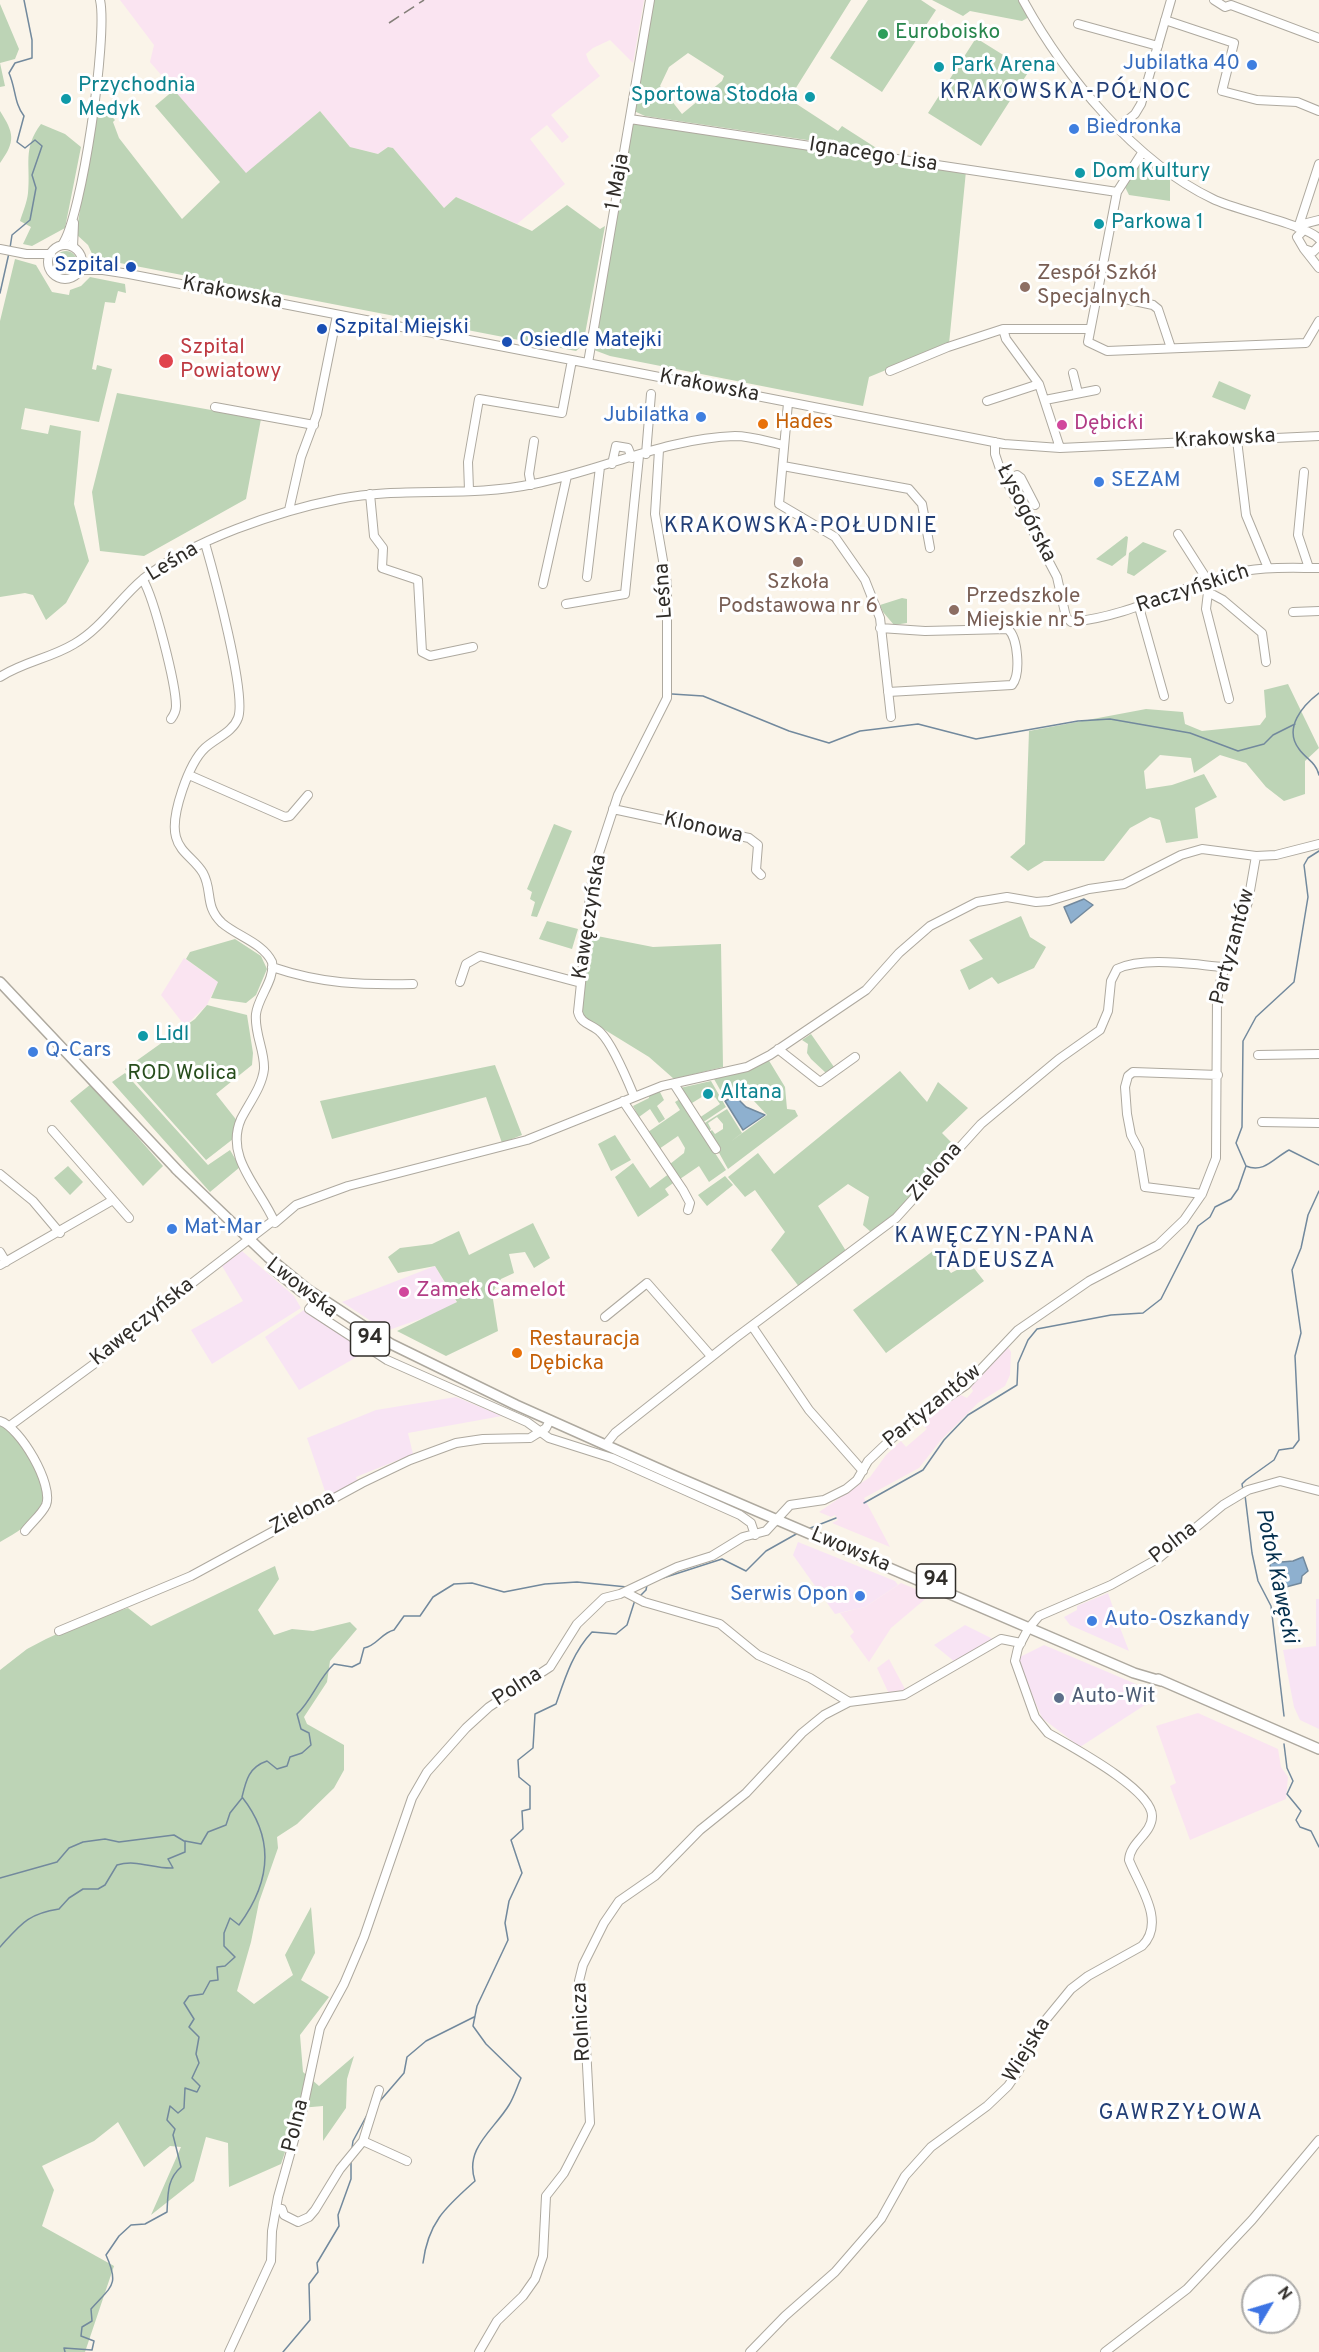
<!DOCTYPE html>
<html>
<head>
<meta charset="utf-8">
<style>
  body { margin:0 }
  #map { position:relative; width:1319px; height:2352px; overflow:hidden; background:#faf4e9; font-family:Overpass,sans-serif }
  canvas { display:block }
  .north { position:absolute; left:1241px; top:2274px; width:60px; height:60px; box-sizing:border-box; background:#fff; border:2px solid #acaba9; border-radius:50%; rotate:52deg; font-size:16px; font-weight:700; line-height:24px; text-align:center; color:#302d29 }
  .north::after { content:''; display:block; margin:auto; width:21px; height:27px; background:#3d74e4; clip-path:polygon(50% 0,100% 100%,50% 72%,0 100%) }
</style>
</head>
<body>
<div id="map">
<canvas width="1319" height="2352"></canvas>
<div class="north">N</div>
</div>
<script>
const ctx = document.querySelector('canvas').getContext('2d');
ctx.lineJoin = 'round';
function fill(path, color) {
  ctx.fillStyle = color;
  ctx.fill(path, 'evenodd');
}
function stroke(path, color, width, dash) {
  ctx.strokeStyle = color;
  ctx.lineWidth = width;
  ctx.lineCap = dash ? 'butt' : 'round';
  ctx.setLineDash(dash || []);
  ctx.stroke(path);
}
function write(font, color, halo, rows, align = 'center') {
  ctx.font = font + ' Overpass,sans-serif';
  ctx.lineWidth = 6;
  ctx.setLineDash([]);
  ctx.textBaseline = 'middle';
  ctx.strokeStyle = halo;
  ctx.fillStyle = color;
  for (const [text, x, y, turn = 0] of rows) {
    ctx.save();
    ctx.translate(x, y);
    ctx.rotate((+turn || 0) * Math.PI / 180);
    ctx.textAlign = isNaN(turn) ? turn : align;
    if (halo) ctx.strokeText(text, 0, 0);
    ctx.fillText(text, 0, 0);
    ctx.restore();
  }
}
fill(new Path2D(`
  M242,1251l52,45 7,12 -89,56 -21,-34 52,-29 -21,-35z
  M435,1266l22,37 -28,13 -43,15 -44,-29z
  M304,1310l62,39 -4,5 -63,36 -34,-53z
  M456,1397l46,19 -94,17 5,21 -57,23 2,5 -30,18 -21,-62 69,-28z
  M798,1542l97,39 3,4 -33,22 -30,7 -42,-59z
  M1108,1593l11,32 10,26 -59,-26 -6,-8 13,-7v-4z
  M1316,1599h3v130l-19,-9 -6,-13 -11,-57 33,-4z
  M965,1625l28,14 -38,23 -21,-17z
  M1044,1645l99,42 5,16 -68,44 -38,-29 -23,-54 1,-7z`), '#f8e4f4');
fill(new Path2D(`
  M120,0h524l-11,63 -23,-23 -17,8 -7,6 3,8 11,14 -49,39 18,22 -7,6 -15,-18 -17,14 35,45 -48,40 -61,-27 -12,11 -51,-60 -5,-1 -10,7 -28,-7 -30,-36 -74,63 -96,-112 4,-17z
  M184,958l34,24 -11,23 -22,21 -24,-31z
  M1008,1347l3,5 -1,23 -5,11 -27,17 -37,37 -22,28 -55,30 26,49 -58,-24 6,-3 -3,-5 -4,2 -12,-5 51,-35 16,-22 15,-14 5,6 21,-18 -8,-8 42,-26 6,3 6,-7 -2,-4z
  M901,1583l29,12 -39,33 -22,34 -19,-26 4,-4 -14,-19 25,-6z
  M889,1659l17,32 -16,5 -13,-28z
  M1198,1713l80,36 3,18 7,10 -2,22 -96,41 -20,-54 6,-3 -20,-57z`), '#fae4f1');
fill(new Path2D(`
  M654,0h197l-62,99 49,32 4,-5 39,25 -236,-35 -11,-5zM688,53l36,23 -2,5 -40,33 -22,-28 9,-19z
  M868,0h53l15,10 -54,82 -52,-34z
  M932,0h87l10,17 -7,4 -52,-10 -7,5z
  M0,4l19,45 -4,10 -15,4 5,23 -5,1z
  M976,38l53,33 -48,75 -53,-33z
  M174,90l72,83 74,-62 30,36 28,7 10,-7 5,1 51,60 12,-11 76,34 35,-26 33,24 5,-3 -22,119 -7,6 -482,-93 -6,-13 -12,-11 21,-126 5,-2 13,14 -2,2 6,16 63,81 38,-37 -65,-76z
  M0,111c14,22 16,30 0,52z
  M633,122l333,49 -17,173 -80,33 -6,29 -253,-50 -16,-6z
  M41,124l24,10 16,13 -16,81 -33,18 -9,-2 8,-17 -11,-6c3,-9 7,-19 8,-28 3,-28 -6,-44 13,-69z
  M1146,161l24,16v24l-41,-6 -4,-8 15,-24z
  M55 262a11 11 0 1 1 22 0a11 11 0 1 1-22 0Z
  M15,259l21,6 16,27 17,3 1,-5 11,-4 9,-9 35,7 1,9 -8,-2 -3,12 -10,-1 -13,67 4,1 1,-5 15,4 -13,53 -74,-14 -4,21 27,5 2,-9 31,6 -7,73 15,57 -23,42 -20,17 -13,-25 -8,-2 -25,4v-276z
  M1219,381l32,14 -6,15 -33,-13z
  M117,393l144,26 -15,80 -102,57 -44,-5 -8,-59z
  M1126,536l2,1 -2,18 -14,11 -16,-7z
  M1143,542l24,9 -33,25 -7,-3 2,-20z
  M902,598l5,1v24l-13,2 -11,-13 -3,-7z
  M1288,684l31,64 -14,13v33l-21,7 -18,-14 -20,-24 -26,-8 -26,18 -3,-15 -31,-3 -16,16 2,18 26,-4 32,-11 13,23 -22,11 3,30 -32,5 -6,-23 -10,-3 -20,11 -26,33h-60l-16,10 -18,-14 15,-13 4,-113 117,-22 37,3 2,12 17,7 58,-6 6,-8 -2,-27z
  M554,824l18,7 -35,86 -6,-1 4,-14 -5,-3 2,-7 -5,-3z
  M1021,916l9,21 16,10 -12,21 -36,16 -6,-7 -23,13 -9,-20 23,-11 -14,-19z
  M547,921l31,8 -6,20 -33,-10z
  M592,935l61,12 68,-3 2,123 -49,12 -25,-22 -65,-40 -3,-7z
  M235,939l26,17 6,13 -11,26 -10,8 -35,-5 7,-16 -32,-23 4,-7z
  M207,1005l40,10 6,38 -1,12 -36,29 22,28 -5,17 -27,21 -81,-91 70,-50z
  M811,1034l23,33 -8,6 -15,-14 -4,-6 1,-9 -6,-4z
  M768,1059l17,28 2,22 8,1 3,6 -70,53 -20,-36 4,-3 3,4 8,-5v-5l-6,-7 -9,6 3,6 -3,3 -5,-8 24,-15 15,24 -12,9 37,-27 -26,-28 -18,8 -9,-16z
  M495,1065l27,70 -20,8 -16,-46 -154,42 -12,-38z
  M900,1071l27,31 11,-20 30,26 -26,25 13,13 -55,65 -28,22 -9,-8 6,-28 -21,-13 -30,22 28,45 -46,37 -29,-38 14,-18 -30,-42 -10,7 -17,-20 30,-24 16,21z
  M125,1073l83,92 22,-15 10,17 -30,25 -98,-110z
  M711,1081l15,26 -24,16 -3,-5 21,-14 -5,-7 -6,3 -4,-5 -13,8v3l-12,-18z
  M91,1084l72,82 -20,20 -73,-85z
  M659,1090l5,10 -7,6 8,13 -6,4 -9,-14 -11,8 -6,-11 16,-8 -1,-6z
  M680,1099l46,71 -17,12 -10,-16 -19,13 -10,-15 14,-11 1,-5 -7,-12 -19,13 -11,-17 32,-22 -5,-8z
  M615,1135l16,25 -20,11 -13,-27z
  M633,1163l17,25 20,-15 6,8 -11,8 4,6 -31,22 -23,-40z
  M68,1166l15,16 -13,13 -16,-17z
  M725,1176l8,9 -26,21 -9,-11z
  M533,1223l17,35 -16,10 -9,-16 -16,2 5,19 -13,6 -9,14 6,38 -52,25 -49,-25 60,-29 -22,-36 -37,7 -10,-16 12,-9 32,-4 27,-13 10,24z
  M933,1251l18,22 19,-10 14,18 -98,72 -33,-43z
  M0,1425c20,4 51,62 42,81 -9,17 -26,27 -42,36z
  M275,1566l4,13 -21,31 16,25 18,-6 21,2 37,-9 7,7 -27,32 -3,21 -23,35 3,7 37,21v25l-10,18 -37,36 -20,13 1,11 -19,54 -8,40 -14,49 17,13 39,-29 -8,-20 26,-48 4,46 -14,27 28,17 -29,38 3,37 16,14 35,-30 -7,23 -1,29 -23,33v-35l-23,2 -19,56 -52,23 -1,-44 -22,-6 -12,44 -43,34 30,-68 -11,-1 -26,21 -26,-45 -24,19 -52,25 12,24 -12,36 72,40 -29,86h-85v-682l27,-21 19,-10 35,-16 47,-15 23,18z`), '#bdd4b6');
const water = new Path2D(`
  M1084,899l9,6 -22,18 -7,-16z
  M735,1096l11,11 19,8 -22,15 -18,-29z
  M1303,1557l5,14 -6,5 -1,7 -15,4 -15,-9 -1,-15 23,-2z`);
fill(water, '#8eb0cf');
stroke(water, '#72899d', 1.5);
stroke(new Path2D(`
  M10,248l2,-13 18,-15 6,-32 -4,-13 10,-29 -7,-6 -10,8 -8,-6 7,-26c-10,-13 -8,-27 -15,-43l6,-10 17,-5v-18l-8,-40
  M0,293l9,-40
  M1319,693c-16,12 -36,35 -20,56 7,10 17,13 20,26
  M672,694l31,2 86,35 40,12 31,-12 58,-7 58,15 102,-18 32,-2 80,14 48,18 26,-7 9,-9 22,-11
  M1319,851l-11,7 -4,7 4,32 -14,85 -38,35 -13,24 -1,86 -6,16 10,23c18,8 29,-9 43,-16l30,15
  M1243,1490l-1,-6 4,-4 28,-20 5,-10 14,-2 6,-8 -4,-84 6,-23 -9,-63 9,-22 7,-33 11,-24
  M1245,1495l7,58 6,28 13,25 13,110
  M864,1503l59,-33 21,-30 24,-25 49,-30 1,-22 10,-23 9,-11 74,-14 32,-2 18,-14 37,-73 12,-9 5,-10 16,-8 7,-10 8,-23
  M808,1529l28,-11
  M663,1578l59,-19 24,12 20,-20 32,-18
  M639,1597l7,-7 1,-5
  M1284,1744l3,24 6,13 -6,13 14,17 -5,9 4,7 11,4 8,16
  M0,1878l57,-16 12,-14 14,-6 22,-3 14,3 55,-7 10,6
  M0,1947c21,-23 27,-33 59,-38l10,-11 14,-9h15l7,-4 12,-20c20,-6 36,4 56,3l-5,-9 17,-7v-11l16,3 7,-12 18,-7 4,-12 12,-15
  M379,2102l25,-29 3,-16 19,-16 48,-24
  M352,2148l1,-7 14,-26
  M423,2263c5,-41 23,-56 52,-82 -11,-33 19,-51 34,-76 5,-8 8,-18 12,-27l-35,-34 -13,-18 4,-20 31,-66 -3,-17 4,-22 13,-28 -11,-33 12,-11 -1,-18 8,-2v-23l-11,-9 -1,-17 15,-12 2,-34 21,-10c9,-26 17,-52 36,-72l24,2 11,-9 8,-25
  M65,2352l-1,-4 28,2 2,-9 -13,-5 1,-9 10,-6 -1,-12c20,-23 29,-23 15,-54l13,-19 12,-11 14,-1 22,-12c1,-18 0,-33 14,-45l-8,-32 2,-6 -8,-9 3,-14 8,7 6,-5 1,-20 12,4 3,-6 -8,-8 7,-15 -3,-9 3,-17 -10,-10 5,-8 -10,-16 5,-7 14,-2 7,-13 8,-1 -1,-13 8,-1 10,-9 -11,-11v-13l6,-15 9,7c31,-42 37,-85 3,-128 4,-17 7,-30 25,-36l10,8 10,-3 3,-9 12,-4 9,-8 -2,-12 -8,-4 -4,-15c15,-14 21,-35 37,-50l18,3 8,-4 4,-15c13,-2 17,-15 30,-18l10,-14h16l13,-19 21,-13 18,-1 32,9 41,-8 32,-2 50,5
  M283,2352l27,-32 -1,-36 9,-12 -1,-9 22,-37 -1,-11 13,-36v-18`), '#72899d', 1.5);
const minor = new Path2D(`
  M1023,0c41,75 112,162 190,199 22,11 94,26 106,40
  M1214,0l11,7 6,-2 88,33
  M1165,20l69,23 -12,48 35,9 40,2 22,9
  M1078,24l80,22
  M630,119l487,73
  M1118,128l17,-14 6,-10 30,-104
  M1142,153l-25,39 -29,150 19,9 199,-8 13,-22
  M1303,224l16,-4
  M1298,228l21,-64
  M1303,231l-6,6 7,12 9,3 6,-6
  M62,245c20,-27 46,-210 38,-245
  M48 262a17 17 0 1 1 34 0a17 17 0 1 1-34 0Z
  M73,247l1,-24
  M0,249l26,5h25
  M1304,249l15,19
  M80,270h23l26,4 875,170 56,4 259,-12
  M1097,293l56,12 5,4 13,39
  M1003,329l3,10 33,45 21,64
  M588,363l62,-363
  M890,371l58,-24 55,-18h87
  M1073,373l5,20
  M1045,400l51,-10
  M987,401l52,-17
  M788,403l-9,101 56,33 30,43 15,38 11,99
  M215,407l99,18
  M1237,440l9,75 22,53
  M995,442v12l5,15 57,108 9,40 5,5c55,-5 103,-32 155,-47 31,-9 62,-7 93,-7
  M646,454l5,-60
  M612,464l4,-18 12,2 4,10
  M783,466l126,23 13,15 8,44
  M1304,472l-6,63 11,33
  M1007,481l10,-6 4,3 14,27
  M531,485l-2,-11 5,-33
  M469,490l-1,-28 11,-63 83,14 10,-53
  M370,494l4,42 9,12 -1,20 36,12 4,72 8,4 43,-9
  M289,510l12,-53 16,-43 20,-99
  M1178,534l30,47
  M205,543c8,28 42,152 33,175 -5,14 -22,20 -33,30 -16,15 -35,68 -29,89 4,16 19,22 27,36 10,18 1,33 19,50 15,13 41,20 50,39 3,18 -14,35 -16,52 -2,19 9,37 8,55 -2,18 -15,34 -23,50 -17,39 20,70 34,104l21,-18 52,-19 179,-46 135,-54 85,-19 23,-12 96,-65 33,-37 31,-27 47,-24 30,-5 29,5 13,-1 40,-12 35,-5 57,-29 21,-6 54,7 20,-1 43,-11
  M587,577l13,-110
  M143,580c11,18 33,104 33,126 0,6 -2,9 -5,13
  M1205,582l3,10 -2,17 23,90
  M543,584l24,-108
  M1208,592l15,8 39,33 4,29
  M566,604l59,-10 14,-138
  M1139,607l25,89
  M1293,612l26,-1
  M880,628l45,3 83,-2c10,9 13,45 4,56l-124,7
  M0,677c23,-15 51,-19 74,-33 28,-16 45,-45 69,-65 49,-39 135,-68 196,-80 64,-13 130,-1 194,-15 67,-13 133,-46 202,-48 16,0 34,6 49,9
  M189,775l96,42 5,-1 18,-21
  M613,809l136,29 9,7 -2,25 5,5
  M272,967c50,17 89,18 141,17
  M460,982l6,-18 14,-8 101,27
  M778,1049l42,33 35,-25
  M1258,1055l61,-1
  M674,1084l42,65
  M634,1096c-7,-17 -21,-51 -33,-63 -8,-9 -20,-8 -23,-21l13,-125 6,-28 21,-64 49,-97v-114l-12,-70 4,-64
  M623,1101l60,89 7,13 -2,7
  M1262,1122l57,1
  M52,1130l77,88
  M0,1174l33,27 27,32
  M1202,1194l-57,-7 -6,-37 -8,-15 -4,-21 -2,-27 3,-11 5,-4 85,3
  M0,1252l6,10
  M0,1265l113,-65
  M315,1302l-6,7 78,51 140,62 22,16 63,20 128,57 11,8 4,12
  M605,1317l42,-34 64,73
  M752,1326l57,84 54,61
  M0,1421c20,6 54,64 46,84 -4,9 -15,18 -21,26
  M11,1425l83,-61 49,-43 131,-101
  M607,1443l8,-10 119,-94 162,-121 85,-94 78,-65 41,-29 8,-19 3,-30 6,-12c28,-13 78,-4 108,-2
  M625,1592l19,10 76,22 38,31 52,23 39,24 55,-7 97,-56 20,4
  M59,1631l132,-55 171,-93 48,-23 46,-17 27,-4 47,-1 16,-10 4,-8
  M363,2141l44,20
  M276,2208l6,1 2,6 14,7 11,-5 6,-7 25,-41 23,-28 16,-51
  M229,2352l42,-91 1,-30 6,-34 25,-89 17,-80 24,-44 20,-47 48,-139 15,-26 39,-44 23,-21 61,-40 27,-43 27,-26 16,-4 57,-27 35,-11 31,-19 23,-6 24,-26 34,-5 22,-11 11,-9 11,-19 21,-20 28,-23 49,-33 52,-55 71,-49 69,-36 26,-25 18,-26 14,-36 1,-159 4,-20 27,-77 8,-46
  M479,2352l18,-31 26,-25 12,-17 8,-23 3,-60 18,-23 26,-50 -5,-96 -6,-46 4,-16 21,-42 15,-22 36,-25 45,-46 46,-37 56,-60 22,-18 25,-13
  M750,2352l35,-36 50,-44 46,-53 24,-43 26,-29 56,-41 21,-20 11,-16 20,-42 32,-39 17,-13 54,-30c25,-24 -4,-62 -13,-86 1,-18 23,-26 23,-44 0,-27 -82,-70 -104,-83l-13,-16 -20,-56 3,-13 10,-19 11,-13 72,-31 48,-27 64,-53 25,-15 32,-9 39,10
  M1105,2352l82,-63 65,-69 67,-80`);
const major = new Path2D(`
  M0,982l180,191
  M176,1169l92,88 39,32 84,55 125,61 159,71 459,197 27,8
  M271,1267l31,25
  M1158,1679l161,70`);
stroke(minor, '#aea99f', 10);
stroke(major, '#aea99f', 12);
stroke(minor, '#fff', 8);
stroke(major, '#fff', 9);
stroke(new Path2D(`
  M389,23l35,-23`), '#847f79', 1.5, [12, 6]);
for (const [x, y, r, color] of [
  [883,34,6,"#2e9e5b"],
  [1252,65,6,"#3f7fe0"],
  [939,67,6,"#0f9aa8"],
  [810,97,6,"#0f9aa8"],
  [66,99,6,"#0f9aa8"],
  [1074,129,6,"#3f7fe0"],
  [1080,173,6,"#0f9aa8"],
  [1099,224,6,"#0f9aa8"],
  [131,267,6,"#1a4fb4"],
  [1025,287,6,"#8d6e63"],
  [322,329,6,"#1a4fb4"],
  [507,342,6,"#1a4fb4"],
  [166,361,8,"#e0444e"],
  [701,417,6,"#3f7fe0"],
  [763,424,6,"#e8710a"],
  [1062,425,6,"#d1479c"],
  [1099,482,6,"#3f7fe0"],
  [798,562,6,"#8d6e63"],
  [954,610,6,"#8d6e63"],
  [143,1036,6,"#0f9aa8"],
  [33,1052,6,"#3f7fe0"],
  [708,1094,6,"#0f9aa8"],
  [172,1229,6,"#3f7fe0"],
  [404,1292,6,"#d1479c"],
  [517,1353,6,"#e8710a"],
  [860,1596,6,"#3f7fe0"],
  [1092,1621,6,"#3f7fe0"],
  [1059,1698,6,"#5c6f8a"]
]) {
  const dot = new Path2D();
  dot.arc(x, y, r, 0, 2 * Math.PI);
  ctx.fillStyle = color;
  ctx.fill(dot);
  stroke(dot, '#fff', 2);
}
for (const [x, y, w] of [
  [370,1339,39],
  [936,1581,39]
]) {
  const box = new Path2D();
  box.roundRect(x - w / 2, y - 17, w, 34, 4.5);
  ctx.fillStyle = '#fff';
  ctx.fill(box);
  stroke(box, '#302d29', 1.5);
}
write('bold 20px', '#302d29', null, [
  ["94",370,1339],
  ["94",936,1581]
]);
write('21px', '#27864d', '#fff', [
  ["Euroboisko",895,34]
], 'left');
write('21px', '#366cbe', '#fff', [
  ["Jubilatka 40",1240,65,"right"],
  ["Biedronka",1086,129],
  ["Jubilatka",689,417,"right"],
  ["SEZAM",1111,482],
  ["Q-Cars",45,1052],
  ["Mat-Mar",184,1229],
  ["Serwis Opon",848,1596,"right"],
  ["Auto-Oszkandy",1104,1621]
], 'left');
write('21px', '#0d838f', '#fff', [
  ["Park Arena",951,67],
  ["Przychodnia",78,87],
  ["Medyk",78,111],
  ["Sportowa Stodoła",798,97,"right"],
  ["Dom Kultury",1092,173],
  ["Parkowa 1",1111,224],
  ["Lidl",155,1036],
  ["Altana",720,1094]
], 'left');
write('21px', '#302d29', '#fff', [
  ["Ignacego Lisa",873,156,9],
  ["1 Maja",619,182,-80],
  ["Krakowska",232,294,11],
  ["Krakowska",709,387,11],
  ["Krakowska",1225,440,-3],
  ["Łysogórska",1025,514,63],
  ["Leśna",173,563,-31],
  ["Raczyńskich",1193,590,-18],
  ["Leśna",665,591,-94],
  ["Klonowa",703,829,13],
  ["Kawęczyńska",591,917,-81],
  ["Partyzantów",1234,947,-75],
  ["Zielona",936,1173,-49],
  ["Lwowska",301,1289,38],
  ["Kawęczyńska",143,1323,-39],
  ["Partyzantów",933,1407,-39],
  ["Zielona",303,1514,-28],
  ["Polna",1174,1544,-38],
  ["Lwowska",850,1551,23],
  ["Polna",518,1688,-33],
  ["Rolnicza",583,2022,-93],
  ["Wiejska",1028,2051,-59],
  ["Polna",297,2126,-76]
]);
write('21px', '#164399', '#fff', [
  ["Szpital",119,267,"right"],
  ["Szpital Miejski",334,329],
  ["Osiedle Matejki",519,342]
], 'left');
write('21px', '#785e54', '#fff', [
  ["Zespół Szkół",1037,275],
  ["Specjalnych",1037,299],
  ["Szkoła",798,584,"center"],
  ["Podstawowa nr 6",798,608,"center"],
  ["Przedszkole",966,598],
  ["Miejskie nr 5",966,622]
], 'left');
write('21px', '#be3a42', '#fff', [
  ["Szpital",180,349],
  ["Powiatowy",180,373]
], 'left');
write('21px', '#c56008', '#fff', [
  ["Hades",775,424],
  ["Restauracja",529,1341],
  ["Dębicka",529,1365]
], 'left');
write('21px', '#b23c85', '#fff', [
  ["Dębicki",1074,425],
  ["Zamek Camelot",416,1292]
], 'left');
write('21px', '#274d1c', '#fff', [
  ["ROD Wolica",182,1075]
]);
write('21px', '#4e5e75', '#fff', [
  ["Auto-Wit",1071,1698]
], 'left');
ctx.letterSpacing = '1.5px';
write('22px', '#233f76', '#fff', [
  ["KRAKOWSKA-PÓŁNOC",1066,94],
  ["KRAKOWSKA-POŁUDNIE",801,528],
  ["KAWĘCZYN-PANA",995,1238],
  ["TADEUSZA",995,1263],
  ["GAWRZYŁOWA",1181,2115]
]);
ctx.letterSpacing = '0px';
write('italic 22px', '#042f4d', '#fff', [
  ["Potok Kawęcki",1275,1576,78]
]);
</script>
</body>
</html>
